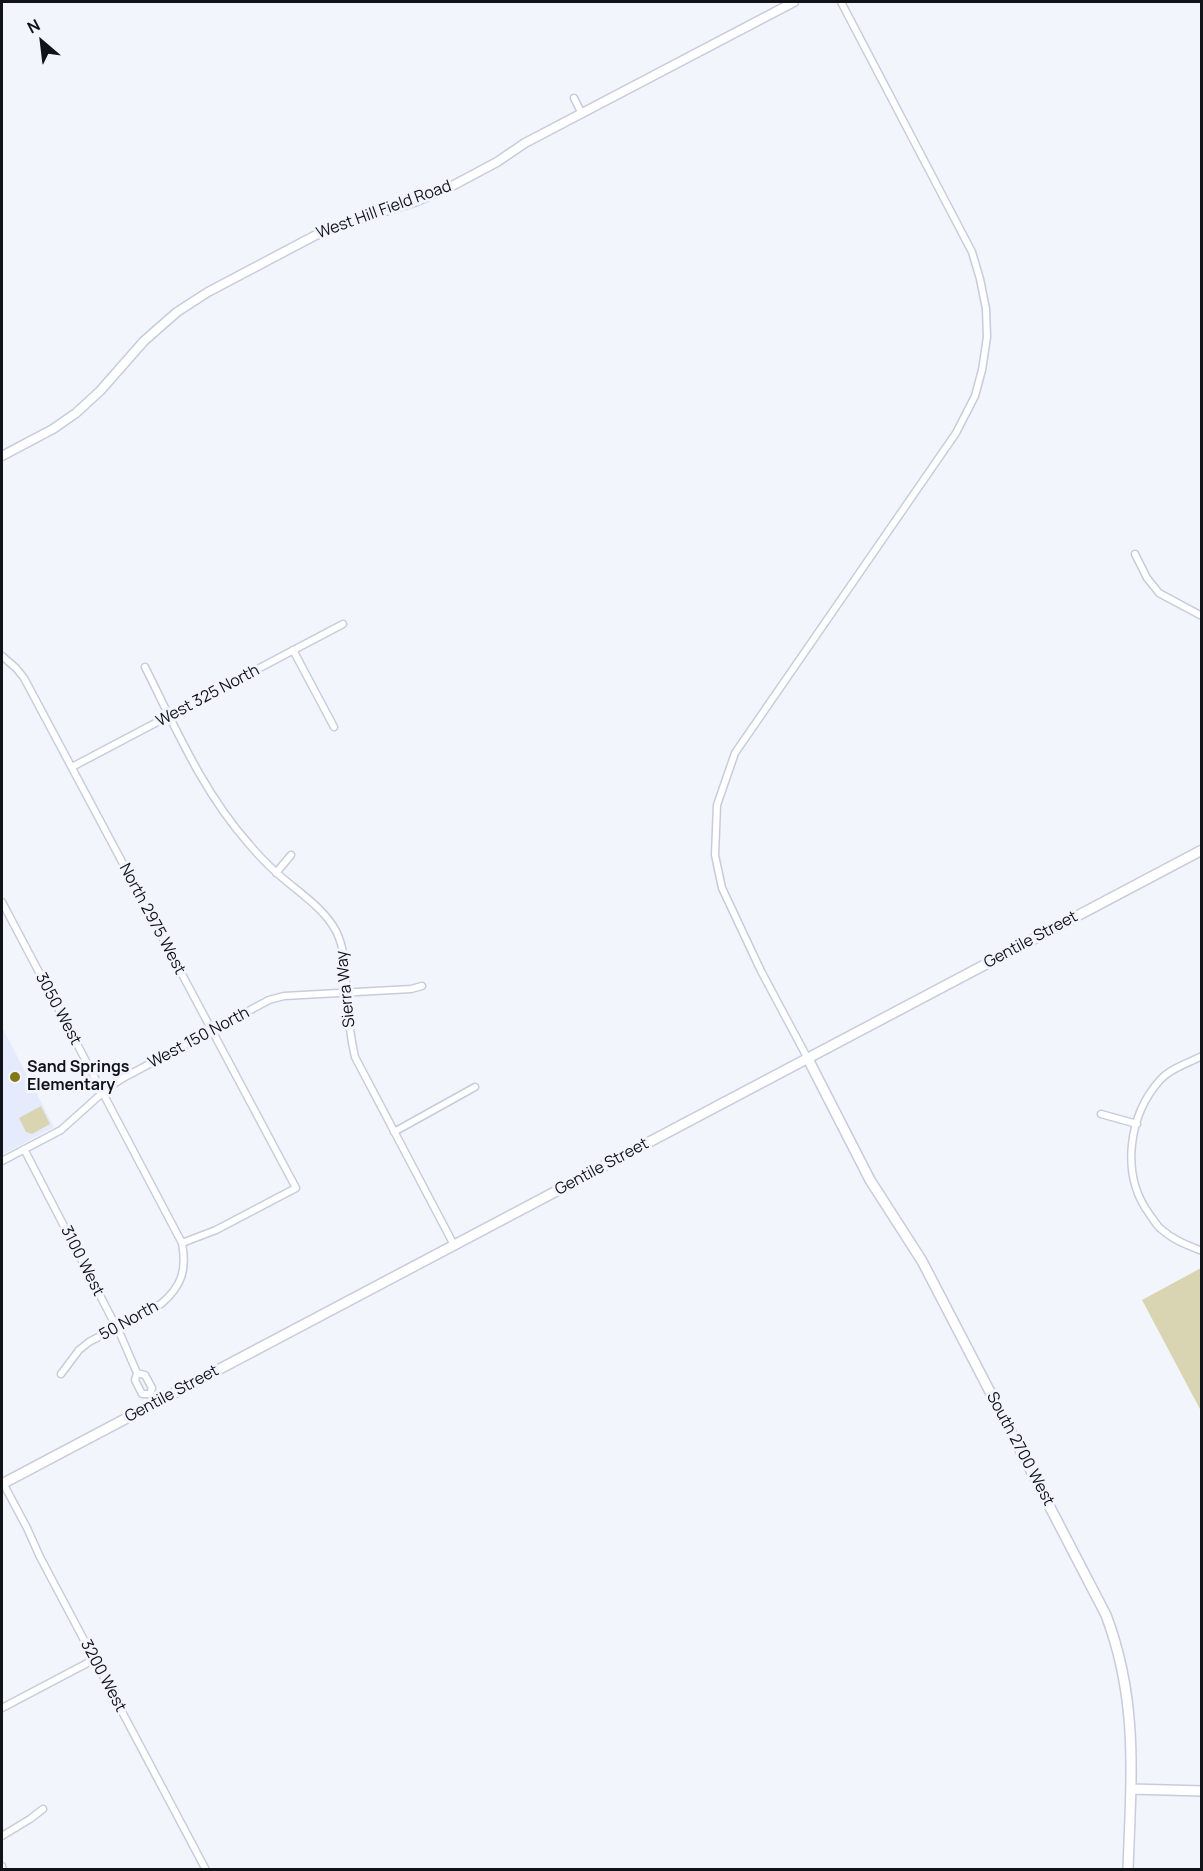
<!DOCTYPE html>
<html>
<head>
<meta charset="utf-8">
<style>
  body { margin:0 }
  #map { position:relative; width:1203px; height:1871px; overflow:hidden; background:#f3f5fc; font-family:Manrope,sans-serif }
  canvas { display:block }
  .frame { position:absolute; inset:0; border:3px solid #121319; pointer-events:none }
  .north { position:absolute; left:12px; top:12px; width:60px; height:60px; -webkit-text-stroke:4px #f3f5fc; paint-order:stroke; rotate:332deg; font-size:16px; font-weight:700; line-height:24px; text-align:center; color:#121319 }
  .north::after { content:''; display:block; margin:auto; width:21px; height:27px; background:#121319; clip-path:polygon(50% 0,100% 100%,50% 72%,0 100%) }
</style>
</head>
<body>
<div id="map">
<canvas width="1203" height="1871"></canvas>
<div class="frame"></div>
<div class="north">N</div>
</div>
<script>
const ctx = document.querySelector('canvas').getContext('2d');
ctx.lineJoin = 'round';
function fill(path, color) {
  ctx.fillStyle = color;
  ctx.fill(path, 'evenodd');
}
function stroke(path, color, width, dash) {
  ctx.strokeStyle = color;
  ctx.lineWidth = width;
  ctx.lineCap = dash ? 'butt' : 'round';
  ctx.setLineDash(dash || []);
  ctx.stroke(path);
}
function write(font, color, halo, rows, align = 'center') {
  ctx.font = font + ' Manrope,sans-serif';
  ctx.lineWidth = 6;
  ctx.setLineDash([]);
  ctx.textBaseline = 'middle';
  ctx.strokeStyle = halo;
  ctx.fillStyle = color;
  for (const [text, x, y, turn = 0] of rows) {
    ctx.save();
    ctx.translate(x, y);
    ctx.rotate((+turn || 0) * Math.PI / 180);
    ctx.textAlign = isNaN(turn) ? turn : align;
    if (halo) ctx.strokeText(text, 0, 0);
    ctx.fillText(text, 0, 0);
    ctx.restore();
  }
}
fill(new Path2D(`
  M2,1027l52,100 -52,28z`), '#e5eafd');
fill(new Path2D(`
  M41,1106l9,18 -18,10 -6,-2 -7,-14z
  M1201,1268v143l-59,-111z`), '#d9d5b2');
const minor = new Path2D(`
  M574,98l8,16
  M1135,554l12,24 12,15 43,23
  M293,650l41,77
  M2,656l14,12 8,10 272,510 -80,42 -34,13c5,27 0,43 -21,61l-72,38 -10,8 -18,24
  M145,667c31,62 58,125 104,177 9,11 19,21 29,30 20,18 45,33 58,57 10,20 9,41 11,63 1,22 3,42 8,63l99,188
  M72,767l271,-143
  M276,873l15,-18
  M2,902l180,341
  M1202,1056c-13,7 -31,12 -41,23 -33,36 -41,96 -11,136 4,5 6,10 11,14 12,11 26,16 41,22
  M808,1059l-47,-88 -39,-83 -7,-33 2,-50 18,-52 221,-320 19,-37 7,-26 5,-33 -1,-28 -6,-30 -8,-27 -131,-250
  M1101,1114l36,10
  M394,1132l81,-45
  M24,1149l97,187 16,37 -2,7 7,14h8
  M2,1161l59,-31 48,-43 16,-10 144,-77 15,-4 127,-7 11,-3
  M137,1373l8,2 7,13 -2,6 5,9
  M3,1483l24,45 13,29 166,313
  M2,1708l93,-49
  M2,1836l28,-17 13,-10
  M2,1866l1,4`);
const tertiary = new Path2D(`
  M2,456l51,-27 23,-16 24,-22 44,-50 33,-29 31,-20 108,-57 40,-15 61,-19 35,-15 45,-24 28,-19 269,-141`);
const secondary = new Path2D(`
  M808,1059l62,121 52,81 184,354c33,87 25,164 22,255
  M2,1484l1200,-634
  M1131,1789l71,2`);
stroke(minor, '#c7ccdc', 9);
stroke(tertiary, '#c7ccdc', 11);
stroke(secondary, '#c7ccdc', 12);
stroke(minor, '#fff', 6);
stroke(tertiary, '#fff', 8);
stroke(secondary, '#fff', 9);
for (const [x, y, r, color] of [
  [15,1077,6,"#83781c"]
]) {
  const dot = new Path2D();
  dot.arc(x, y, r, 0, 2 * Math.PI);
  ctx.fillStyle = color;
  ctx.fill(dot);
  stroke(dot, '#f3f5fc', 2);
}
write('16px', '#121319', '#f3f5fc', [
  ["West Hill Field Road",384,210,-20],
  ["West 325 North",208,696,-28],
  ["North 2975 West",152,919,62],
  ["Gentile Street",1031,940,-28],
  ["Sierra Way",346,989,-96],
  ["3050 West",58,1009,62],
  ["West 150 North",199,1038,-28],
  ["Gentile Street",602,1167,-28],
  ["3100 West",82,1261,63],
  ["50 North",129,1321,-29],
  ["Gentile Street",172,1394,-28],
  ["South 2700 West",1020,1449,62],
  ["3200 West",103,1676,62]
]);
write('bold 16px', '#121319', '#f3f5fc', [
  ["Sand Springs",27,1068],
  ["Elementary",27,1086]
], 'left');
</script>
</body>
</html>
